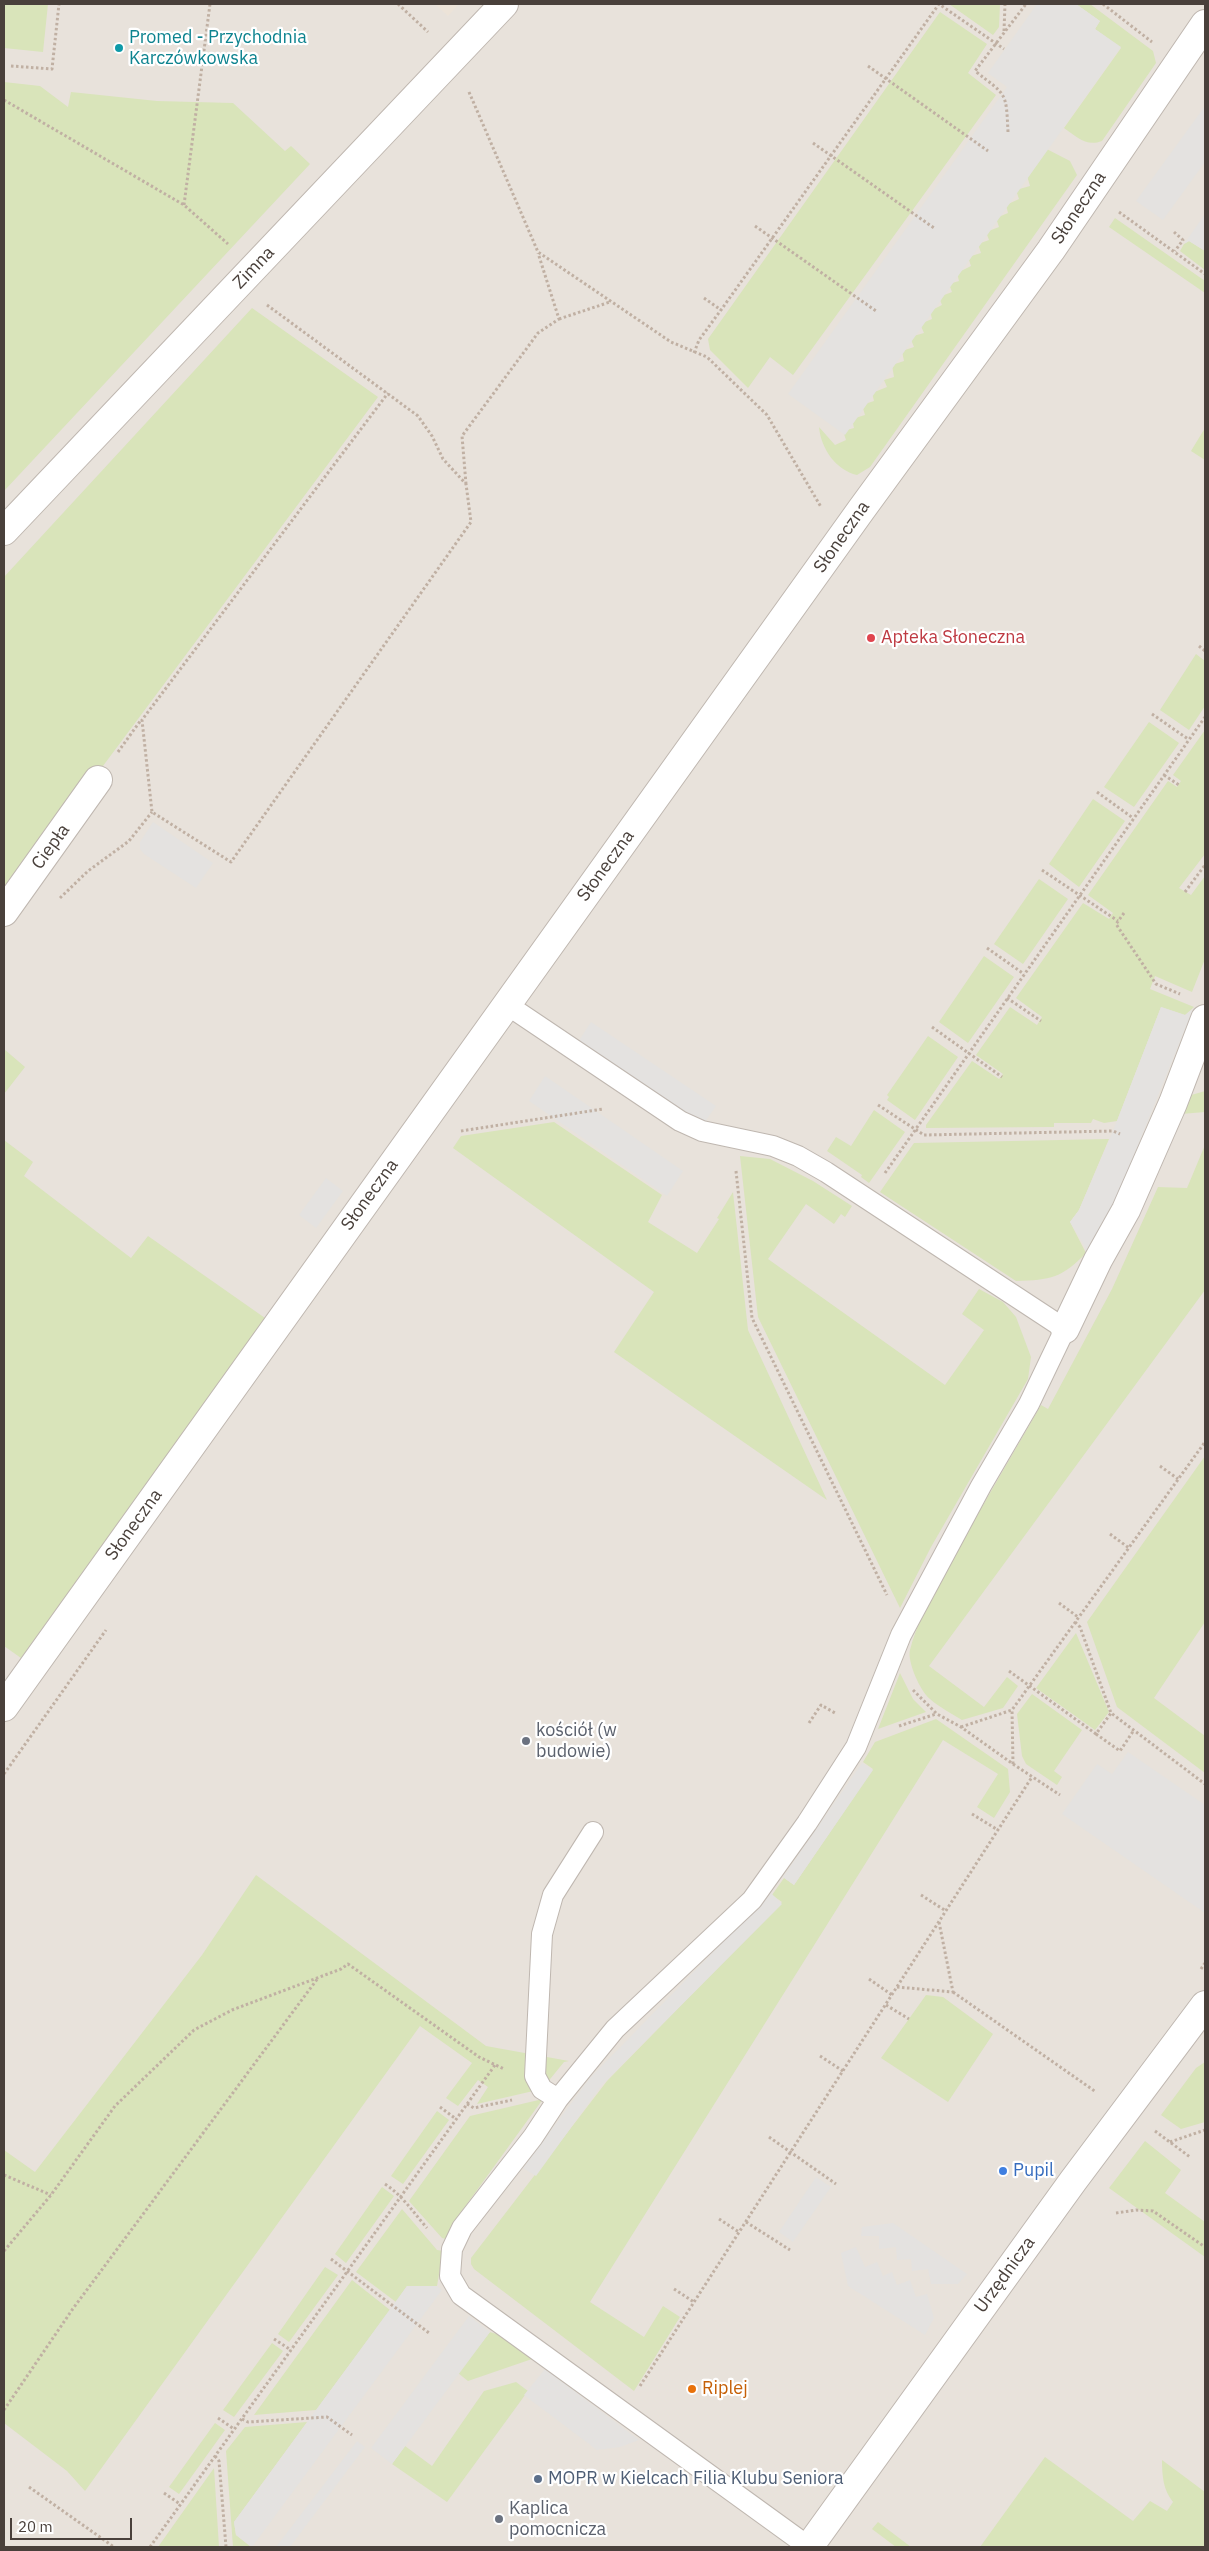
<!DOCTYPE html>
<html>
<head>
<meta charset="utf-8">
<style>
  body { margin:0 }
  #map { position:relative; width:1209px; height:2551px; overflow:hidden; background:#f5f1ed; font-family:"IBM Plex Sans",sans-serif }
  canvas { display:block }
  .frame { position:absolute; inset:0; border:5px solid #49403b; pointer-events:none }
  .scale { position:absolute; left:10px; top:2518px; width:122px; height:22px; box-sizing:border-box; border:2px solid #49403b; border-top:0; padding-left:6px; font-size:15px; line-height:18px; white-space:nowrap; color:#49403b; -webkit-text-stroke:4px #fff; paint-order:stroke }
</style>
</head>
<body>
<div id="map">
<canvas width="1209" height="2551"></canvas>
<div class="frame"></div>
<div class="scale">20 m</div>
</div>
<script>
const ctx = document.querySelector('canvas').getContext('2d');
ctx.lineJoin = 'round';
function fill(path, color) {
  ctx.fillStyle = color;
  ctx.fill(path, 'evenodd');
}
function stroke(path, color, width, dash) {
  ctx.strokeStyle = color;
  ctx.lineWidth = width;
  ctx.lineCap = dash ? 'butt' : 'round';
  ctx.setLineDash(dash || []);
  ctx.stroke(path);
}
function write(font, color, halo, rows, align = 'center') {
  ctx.font = font + ' "IBM Plex Sans",sans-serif';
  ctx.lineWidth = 4.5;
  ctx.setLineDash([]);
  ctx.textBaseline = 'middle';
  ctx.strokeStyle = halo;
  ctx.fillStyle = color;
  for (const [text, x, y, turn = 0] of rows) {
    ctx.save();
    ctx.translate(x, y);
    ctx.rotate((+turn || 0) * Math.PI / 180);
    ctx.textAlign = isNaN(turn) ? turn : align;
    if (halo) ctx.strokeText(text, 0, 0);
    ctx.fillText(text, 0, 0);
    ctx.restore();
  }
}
fill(new Path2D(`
  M4,4h1201v2543h-1201z`), '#e8e2db');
fill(new Path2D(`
  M435,4h24l-11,12z`), '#ece3d8');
fill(new Path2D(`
  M4,4h44l-5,48 -39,-4z
  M949,4h51l-1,23 -6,8z
  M1076,4h14l63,47 3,12 -54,78c-16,6 -25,-4 -38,-13l57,-80 -26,-19 5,-8z
  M940,12l47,32 -19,29 28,22 -203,280 -23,-18 -22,31 -38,-38 -2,-11z
  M4,82l36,4 28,21 3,-15 86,9 76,2 52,48 6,-5 19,18 -306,327z
  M1037,144l33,17 7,14 -207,292 -13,8c-21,-5 -36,-26 -38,-48l16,18 11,-5 -3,-9 11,-3 -2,-9 13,-4 -3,-10 12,-4 -2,-8 15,-6 -3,-7 10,-3 -2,-12 12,-4 -2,-10 12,-4 -4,-10 14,-4 -4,-9 12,-5 -2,-8 12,-6 -3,-8 13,-5 -3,-8 10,-3 -2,-8 14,-7 -3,-9 13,-4 -3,-9 11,-4 -3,-8 13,-5 -3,-9 12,-5 -2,-8 13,-6 -3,-9 14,-4 -11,-38z
  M1115,218l90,63v12l-96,-66z
  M1189,241l16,10v19l-25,-19 4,-7z
  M252,308l126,89 -284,381 -8,-6 -82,115v-310z
  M1205,428v32l-14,-9z
  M1196,654l9,7v45l-16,24 -29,-20z
  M1149,722l30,21 -45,64 -30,-20z
  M1205,730v124l-26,34 12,7 14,-19v83l-13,33 -37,-16 -5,13 44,18 -9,8 -24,-8 -44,114 -13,2 -11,-4 -2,4h-37v4l-128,1v-3l46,-64 27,18 4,-5 -27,-19 34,-48 27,18 5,-8 -26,-19 67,-95 26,16 4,-6 -25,-18 80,-114 9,6 4,-6 -8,-6z
  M1093,799l32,22 -46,66 -30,-23z
  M1039,879l29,20 -45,65 -29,-20z
  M984,956l30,21 -46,66 -29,-21z
  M928,1036l30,21 -43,63 -28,-20 2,-3 -2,-2z
  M4,1049l21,18 -21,27z
  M1205,1091v21l-24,2 7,-18z
  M874,1110l31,22 -36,51 -8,-6 1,-2 -35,-24 9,-14 15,9z
  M554,1122l108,73 -14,27 49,31 22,-34 -2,-1 16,-26 15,138 79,170 -213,-148 40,-60 -201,-144 8,-12z
  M1109,1139l-30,71 -9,12 16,31c-24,25 -35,27 -70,28l-136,-89 34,-49z
  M4,1140l29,22 -9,14 107,82 17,-22 117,82 -244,340 -17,-12z
  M1205,1145v145l-276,376 55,41 23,-30 11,9 -15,22 -41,12c-11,-7 -23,-13 -32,-21 -10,-8 -23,-38 -20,-49 6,-24 18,-47 29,-69l102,-176 7,4 64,-120 46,-102 29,1z
  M740,1156l30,3 43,22 39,25 -7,11 -4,-3 -7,10 -28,-20 -38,55 177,126 39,-55 -22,-16 17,-25 24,13 13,15 15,40 -3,22 -97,168 -31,61 -142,-291z
  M1205,1456v166l-51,76 51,38v37l-88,-66 -30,-85z
  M1076,1633l33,79 -14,18 -59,-42z
  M900,1673l13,26 13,13 -48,17z
  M1032,1694l50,36 -28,41 8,6 -5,8 -31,-21 -4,-8 -5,-42z
  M936,1719l72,50 2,23 -16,26 -17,-11 21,-33 -55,-34 -353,562 54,35 19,-31 17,11 -46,74 -160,-122 -3,-5v-6l136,-177 175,-179 -10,-7 12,-17 10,7 79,-116 -10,-7 12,-20z
  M256,1875l230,171 83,15 -5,1 -22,27 -65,15 11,-17 -10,-7 -20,26 -12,-8 26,-35 -52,-37 -335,465 -18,-20 -63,-48v-273l31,22 167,-217z
  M926,1995l17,2 50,37 -45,68 -67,-44z
  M1205,2062v60l-24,7 -20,-14 35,-47z
  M543,2099l-87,120 -10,20 -4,-1 -33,-37 61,-85z
  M437,2111l12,9 -46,64 -12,-8z
  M1145,2141l36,29 -16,23 40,29v35l-96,-69z
  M382,2187l12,9 -48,67 -11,-9z
  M402,2209l35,41 6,1 -6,35h-30l-11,16 -40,-30z
  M325,2267l13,8 -49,67 -11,-8z
  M352,2280l38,30 -74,100 -62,5z
  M490,2332l10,3 32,24 -64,22 -10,-8z
  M272,2343l11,8 -49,66 -11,-7z
  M516,2382l12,9 -81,111 -55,-38 13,-18 27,20 52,-75z
  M307,2422l-73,100 2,13 15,12h-18l-7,-96 19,-24z
  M215,2423l10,7 -46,64 -10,-7z
  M1045,2457l88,64 17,-20 17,10 6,-9c-10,-12 -11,-27 -11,-42l43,32v55h-225z
  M214,2468l5,79h-61z
  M878,2522l33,25h-15l-24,-18z`), '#d9e4ba');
fill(new Path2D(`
  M1037,4h26l3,2 2,-2h8l24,17 -5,8 26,18 -276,388 -57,-41 219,-307 -19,-14z
  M1205,106v56l-42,58 -27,-19z
  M1205,214v37l-16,-10 -5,3z
  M153,822l60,41 -17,25 -52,-34 -4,-5v-7z
  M1161,1007l24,8 8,-6 -74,183 -23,50 -8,14 -4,-11 -14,-23 9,-12 34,-79z
  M591,1022l125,84 -14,20 -124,-84z
  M545,1076l138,95 -16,25 -138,-95z
  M326,1178l17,13 -27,37 -17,-13z
  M1128,1752l77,53v108l-143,-99 35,-50 15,10z
  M862,1763l11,7 -79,115 -11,-8z
  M771,1893l11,11 -181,182 -65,90 -13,-8 67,-90z
  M816,2177l15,10 -38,55 -14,-10z
  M893,2223l74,51 -9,10h-27l-3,-15 -16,2 -1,-12 -14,1 -1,-13 -17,2v-13h-18l1,-9z
  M856,2247l9,20 12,-5 6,14 9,-4 5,13 13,-5 6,17 11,-3 7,24 -9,17 -77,-49 -7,-33z
  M407,2286h30l5,4 -190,257 -16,-12 -2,-13z
  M469,2316l21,16 -98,132 -21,-16z
  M545,2369l94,71 -19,7 -23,3 -73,-55z
  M357,2441l8,6 -75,100h-14z`), '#e4e2e0');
const service = new Path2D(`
  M506,1004l174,117 22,10 71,15 25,10 28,16 239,157 -36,75 -48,82 -80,149 -45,112 -49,76 -55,77 -137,129 -57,70 -25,38 -71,91 -10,21 -2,27 11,19 348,252
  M558,2099l-16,-10 -7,-13 7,-142 11,-39 40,-63`);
const minor = new Path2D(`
  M4,531l500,-527
  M4,912l94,-132
  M1065,1329l33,-69 28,-50 47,-107 32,-84
  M4,1707l857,-1197 190,-260 154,-226
  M809,2547l264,-366 132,-176`);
stroke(service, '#bfb7b0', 22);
stroke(minor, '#bfb7b0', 30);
stroke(new Path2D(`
  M398,4l30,28
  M1103,4l49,38
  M1004,31l1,-27
  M11,66l41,3 7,-65
  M868,66l120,85
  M469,92l69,160 133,90 36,15 60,58 54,92
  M4,100l180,105 44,39
  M1008,132c-2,-41 -1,-36 -33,-61l51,-67
  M813,143l121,85
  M184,205l26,-201
  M1119,212l86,62
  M755,226l121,85
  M1174,232l9,8 -8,11
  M704,298l17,12
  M267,305l151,111 14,20 11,23 23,25 5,38 -240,340 -79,-50 -10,-92 246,-327
  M559,319l51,-17
  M694,353l5,-13 22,-30 218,-306 65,45
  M466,484l-4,-48 76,-103 21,-14 -21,-66
  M1199,646l6,5
  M1152,714l36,25
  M118,752l23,-32
  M1164,775l15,10
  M1097,792l36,26
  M1042,870l76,51
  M1185,892l20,-27
  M60,898l28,-27 41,-30 23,-29
  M1124,913l-8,11 40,60 24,10
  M987,948l37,26
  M1007,998l34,23
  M932,1027l70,50
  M878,1105l46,30 189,-4 7,3
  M461,1131l142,-22
  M736,1171l16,147 135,277
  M885,1173l320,-456
  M1160,1466l18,13
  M1110,1534l19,14
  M1059,1603l19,14
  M1075,1622l5,5 31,86 94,71
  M1009,1671l87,63 15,-21
  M913,1690l24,24 24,13 52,37 -1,-54
  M809,1723l12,-18 14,8
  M899,1726l37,-12
  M961,1727l51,-17 193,-268
  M1096,1734l24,17 14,-21
  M1013,1764l47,31
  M4,1774l102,-144
  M972,1814l26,16
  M921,1895l25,16
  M1201,1969l4,-6
  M869,1979l23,16
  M897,1987l56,5 -14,-70
  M953,1992l143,100
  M886,2005l23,14
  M820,2056l23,15
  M467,2104l7,4 38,-8
  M440,2107l16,12
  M1155,2131l35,26
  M769,2137l67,47
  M1170,2142l35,-12
  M4,2175l47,20
  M385,2184c18,12 28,28 42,44
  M1116,2213l20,-3 17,1 52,36
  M719,2219l20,13
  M746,2222l44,28
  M4,2251l47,-56 64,-89 79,-76 38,-20 109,-41 7,-5 131,93 25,12
  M331,2259l98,74
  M674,2289l20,13
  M274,2339l17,11
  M640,2386l392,-609
  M4,2410l68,-100 246,-332
  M218,2418l16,11
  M242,2419l6,3 79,-5 25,18
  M215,2456l4,5 7,86
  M29,2487l85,60
  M164,2493l16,11
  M150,2547l345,-482`), '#c0b0a3', 3, [2.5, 2.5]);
stroke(service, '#fff', 20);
stroke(minor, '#fff', 28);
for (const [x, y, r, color] of [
  [119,48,5,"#0f9aa8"],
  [871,638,5,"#e0444e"],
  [526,1741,5,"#6b7280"],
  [1003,2171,5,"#3f7fe0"],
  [692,2389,5,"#e8710a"],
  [538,2479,5,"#5c6f8a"],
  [499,2519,5,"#6b7280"]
]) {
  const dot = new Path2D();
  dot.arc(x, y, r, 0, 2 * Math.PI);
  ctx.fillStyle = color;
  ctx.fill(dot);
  stroke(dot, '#fff', 2);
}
write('18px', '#0d838f', '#fff', [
  ["Promed - Przychodnia",129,38],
  ["Karczówkowska",129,59]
], 'left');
write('18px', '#49403b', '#fff', [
  ["Słoneczna",1079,208,-56],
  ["Zimna",254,268,-46],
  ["Słoneczna",842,537,-55],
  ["Ciepła",51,847,-54],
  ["Słoneczna",606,866,-54],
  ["Słoneczna",370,1195,-54],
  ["Słoneczna",134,1525,-54],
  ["Urzędnicza",1005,2275,-54]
]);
write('18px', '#be3a42', '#fff', [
  ["Apteka Słoneczna",881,638]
], 'left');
write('18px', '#5b616d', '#fff', [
  ["kościół (w",536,1731],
  ["budowie)",536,1752],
  ["Kaplica",509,2509],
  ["pomocnicza",509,2530]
], 'left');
write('18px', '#366cbe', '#fff', [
  ["Pupil",1013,2171]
], 'left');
write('18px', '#c56008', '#fff', [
  ["Riplej",702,2389]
], 'left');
write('18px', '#4e5e75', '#fff', [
  ["MOPR w Kielcach Filia Klubu Seniora",548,2479]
], 'left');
</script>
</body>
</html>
